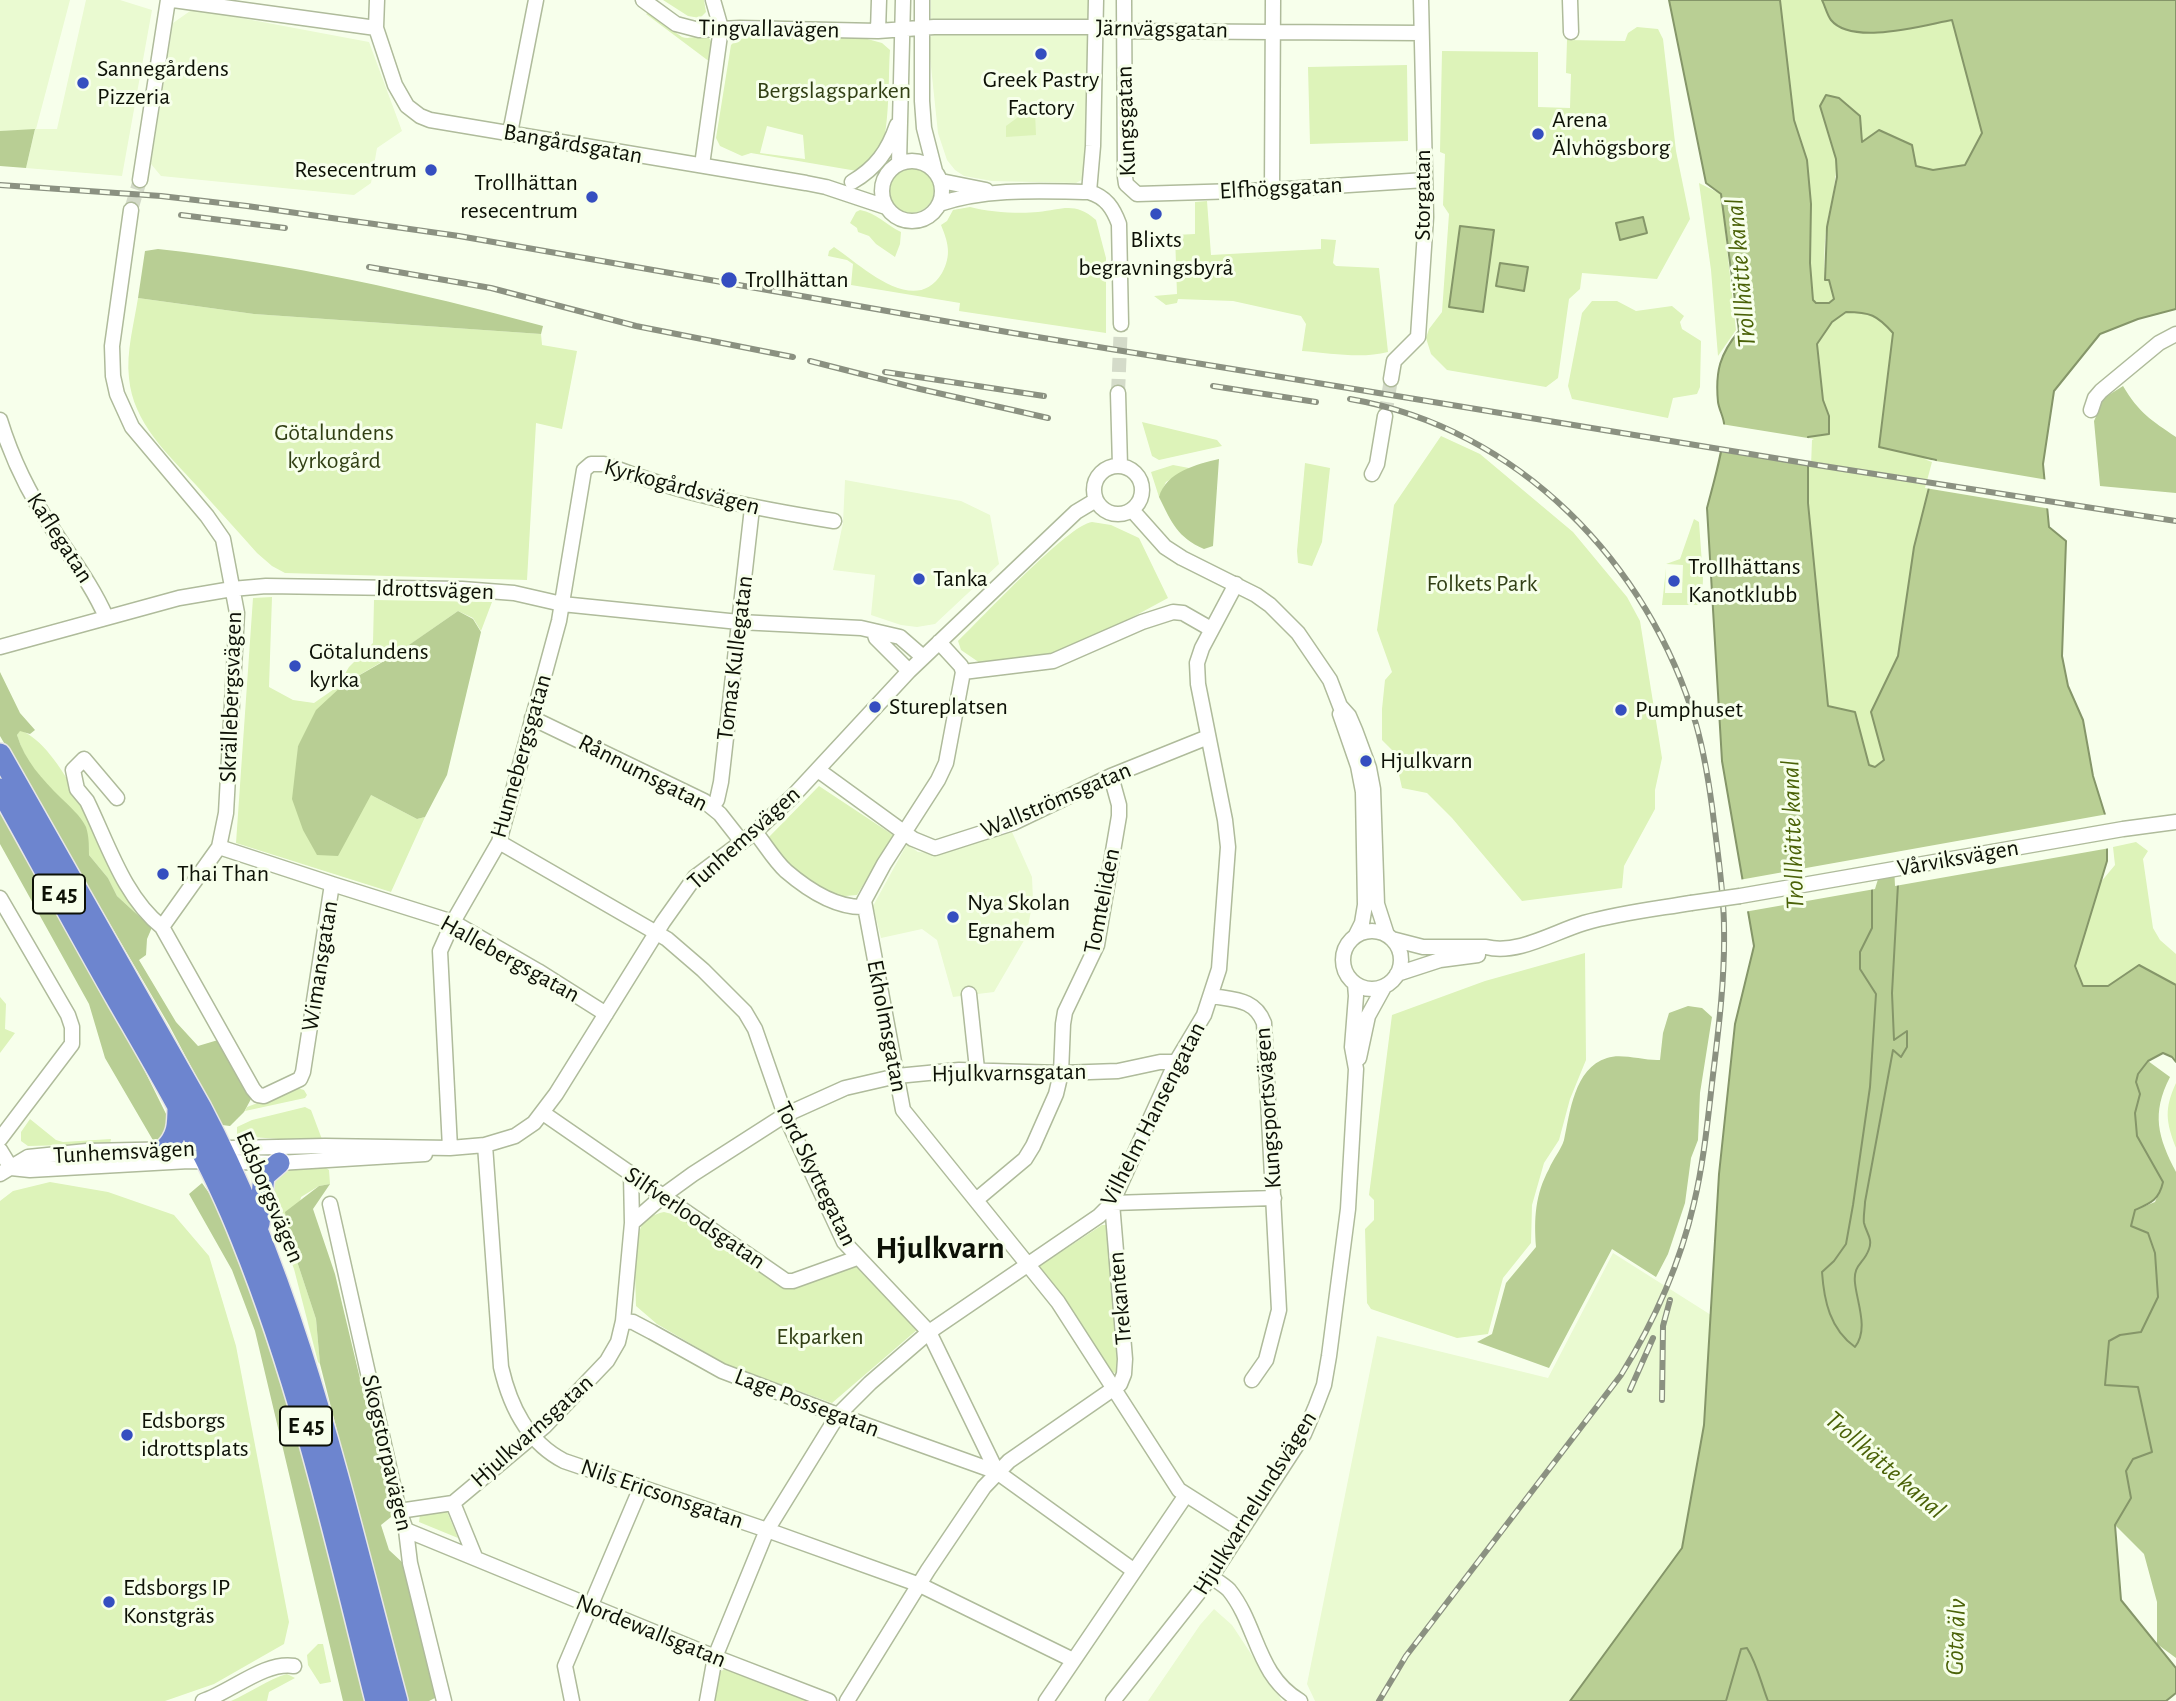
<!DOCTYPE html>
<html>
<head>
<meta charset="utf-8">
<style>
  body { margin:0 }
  canvas { display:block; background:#f7ffeb }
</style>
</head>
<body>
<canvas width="2176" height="1701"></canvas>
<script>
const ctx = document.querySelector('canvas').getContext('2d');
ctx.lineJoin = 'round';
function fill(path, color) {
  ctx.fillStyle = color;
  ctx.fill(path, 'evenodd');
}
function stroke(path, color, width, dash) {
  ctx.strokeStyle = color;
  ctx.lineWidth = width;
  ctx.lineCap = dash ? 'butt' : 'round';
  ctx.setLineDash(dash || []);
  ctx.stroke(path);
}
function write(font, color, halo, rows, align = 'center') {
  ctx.font = font + ' "Alegreya Sans",sans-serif';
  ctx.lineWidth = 6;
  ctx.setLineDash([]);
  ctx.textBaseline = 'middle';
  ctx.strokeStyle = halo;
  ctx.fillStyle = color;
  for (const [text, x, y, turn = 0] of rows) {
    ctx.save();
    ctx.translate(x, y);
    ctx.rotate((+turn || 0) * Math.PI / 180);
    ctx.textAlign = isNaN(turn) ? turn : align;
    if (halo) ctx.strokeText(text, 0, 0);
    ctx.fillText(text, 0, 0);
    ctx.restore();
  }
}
fill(new Path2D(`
  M0,0h70l-34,129h21l29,-129h34l32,10 -30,166 -96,-8 9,-38 -35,1z
  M931,0h165l-2,23 -157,2 -6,-6z
  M193,9l176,33 33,89 -25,17 -6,35 -17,12 -193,-19 -10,-12 22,-141z
  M940,32h147l5,6 -7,140 -9,5 -84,-2 -28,-5 -9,-6 -8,-10 -9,-27 -10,-95z
  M845,480l116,21 29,14 9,49 -64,60 -18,3 -16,-2 -30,-10 4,-40 -42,-5 10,-47z
  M1012,832l20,45 1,23 -7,37 -32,55 -41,5 -16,-57 -15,-11 -41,9 -8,-32 34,-62 11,8 23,2z
  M1613,1253l98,62 -7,110 -22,123 -112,153h-255l-8,-17 70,-348 171,42z
  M1214,1609l18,16 50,76h-134l52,-76z`), '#eafad1');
fill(new Path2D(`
  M663,0h41l2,12 -6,6 -12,-2z
  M1780,0h42l9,20 41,13 80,-13 30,113 -17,32 -32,5 -17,-4 -4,-21 -50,-2 -26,16c1,23 -5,43 -9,65 -3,18 -3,37 -2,55h4l5,21 -5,3h-13l-3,-3 -3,-37 1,-59 -4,-44 -13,-40z
  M648,13l34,24c9,3 16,-3 27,1l3,5 -2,19 -64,-48z
  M1637,27l21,2 5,10 13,112 14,68 -33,60 -75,-6 -2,16 -11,10 -11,79 -12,9 -99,-17 -16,-16 -5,-16 3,-9 13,-17 7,-98 -6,-9 2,-51 -5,-2 2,-101 96,1v55l32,1 1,-34 -5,-1 1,-33 58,1 3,-8z
  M751,36l109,1 22,6 8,7c-2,24 1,93 -14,109 -4,5 -13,8 -19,12l-106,-18 -9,3 -22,-10 -4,-8 15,-93 5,-5zM767,126l36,9 2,24 -45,-6z
  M1407,65l1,76 -98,3 -2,-77z
  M1025,112h10l1,23 -30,2v-11z
  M888 190a23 23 0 1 1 46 0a23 23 0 1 1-46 0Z
  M1699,183l22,11 15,136 -18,26 -7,-86z
  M1207,201l4,54 110,-6v-10l15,1 -3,23 3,3 43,2 9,84c-27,7 -58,1 -86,-1l4,-27 -5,-8 -68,-15 -55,-2 -1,4 -11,2 -12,-9 23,-2 -2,-59 20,-1v-32z
  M970,207c18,5 49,7 68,5 24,-2 36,-11 58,8l10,38v75l-147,-22 1,-8 -109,-18 2,-21 -6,-4 -19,-4 1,-5 5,-4c28,19 81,71 108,26 10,-18 6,-31 -1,-48l6,-4 6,-11z
  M860,210c17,3 26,15 41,22l-1,12 -5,13 -19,-13 -7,-8 -11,-4 -1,-4 -7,-5 6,-11z
  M138,298l116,16 287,20 1,11 35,6 -15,78 -26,-6 -9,157 -242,-7 -13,-7 -15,-13c-20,-23 -41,-45 -61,-68 -28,-31 -63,-62 -67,-107 -3,-26 5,-54 9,-80z
  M1592,301h25l19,10 36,-5 12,10 -4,6 2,7 19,12 -1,46 -3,7 -24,4 -5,20 -96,-19 -4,-13 14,-73z
  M1846,312c24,0 31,3 47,21l-14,114 57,13 -22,87 -16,109 -27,56 13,48 -9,7 -6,-2 -14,-53 -27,-6 -20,-203v-67l21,-2v-18l-6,-16 -6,-56 15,-22z
  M1142,422l75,18 5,6 -63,14 -7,-4z
  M1441,436l39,18 93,78 54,65 13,24 22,137 -7,32v19l-31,57 -2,22 -100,13 -70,-83 -25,-25 -25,-5 -8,-36 -12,-12v-31l3,-29 7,-8 -15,-42 17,-125z
  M1305,463l25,5 -8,74 -10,24 -14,-3 -1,-12z
  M1173,465l16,3 -23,14 -7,15 -8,-25z
  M1694,519l5,3 4,56 -1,27h-40l4,-37 -1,25h17l1,-28 -17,-1 14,-5z
  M1092,522l19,3 28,13 29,60 -50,27 -65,30 -73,8 -19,-13 -3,-9c23,-22 111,-117 134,-119z
  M272,597l-3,90 24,13 21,3 23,-16 12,-20 24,-24 1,-43 118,2 -11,29 -8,-13 -15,-7 -56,39 -58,34 -46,62 -1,25 74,24 46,24 8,-2 -34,75 -155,-49 17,-245z
  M20,730c43,17 77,111 100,152 8,15 22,29 33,43l-12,-7 -24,-22 -9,-18 -19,-23c1,-37 -32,-55 -52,-81 -9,-11 -16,-26 -20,-39z
  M819,786l74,49 -36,60 -24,2 -47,-33 -18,-26z
  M2136,842l12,9 -5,8 10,69 7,12 16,14v31l-37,-20 -31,21h-26l-7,-20 25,-83 15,-18 -2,-18z
  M1585,953l1,107 -16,39 -11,41 -15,23 -12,42 -1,38 -28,35 -15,56 -31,4 -86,-29 -4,-6 -2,-74 9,-9v-20l-5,-5 23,-180 93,-34z
  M0,997l6,7 -1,25 10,4 -15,20z
  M2176,1083v65c-10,-26 -12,-39 0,-65z
  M297,1088l7,2 3,5 -2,3 -60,13 2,-4z
  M305,1107l6,3 12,32 -86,-6v-9l15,-7z
  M30,1119l26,21 7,2 48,-3 -1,5 -82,2 -7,-5v-9z
  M323,1166l6,4 1,14 -11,2 -18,11 -10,46 25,76 4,45 -2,-2 -24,-93 -26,-67 2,-18 15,-15z
  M50,1182l58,10 66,23 35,41 27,90 53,276 -5,22 -70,40 -49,17h-165v-500l13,-10z
  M664,1212l12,3 115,72 64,-21 63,63 -86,74 -105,-38 -70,-41 -21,-18c0,-22 -4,-59 5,-79 4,-9 14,-13 23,-15z
  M1102,1225h6l11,144 -4,4 -6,-3 -71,-103z
  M446,1509l12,29 -39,-16 1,-7z
  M318,1644h5l8,38 -11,2 -12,-19 -1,-10z
  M723,1670h5l82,31h-96l4,-28z
  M287,1674l8,4 -26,14 -2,9h-36c19,-8 37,-22 56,-27z`), '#ddf3b9');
fill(new Path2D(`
  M35,129l-9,39 -26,-2v-35z
  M158,249c130,14 259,43 385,77l-2,8 -287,-20 -116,-16 7,-47z
  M2123,386c16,27 28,34 53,51v56l-76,-7 -6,-65 10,-23z
  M1219,459l-6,87 -9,3c-27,-12 -32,-26 -45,-52 7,-25 38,-33 60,-38z
  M458,611l15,8 8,13 -34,143 -22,42 -8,2 -46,-24 -33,61 -21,-1 -14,-25 -11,-31 6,-53 18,-36 28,-26 49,-28z
  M0,672l20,41 15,17 -5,4 -10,-3 -3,4c8,26 25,44 44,63 8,8 20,18 25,29 3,9 3,19 3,28l19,23 9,18 24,22 12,7 -6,14 -1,16 -7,5 37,62 22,24 20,-6 33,59 -7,13 -14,14 -8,-1 -53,-100 -169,-289z
  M0,807l127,228 43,87 -10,21 -6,-1 -49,-84 -16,-54 -89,-160z
  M1889,858l9,4c2,59 -7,118 -4,177l13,-9v17l-6,10 -8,-6 -28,151c0,6 -2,15 -1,21 2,9 9,16 5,27 -4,12 -13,12 -14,28 -1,22 15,49 0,69 -25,-19 -31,-45 -33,-75l12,-11 12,-17 7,-39 17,-118 6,-93 -16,-25v-17l12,-24v-44z
  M1688,1006l14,2 10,9 -12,76 -2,47 -7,18 -6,45 -17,51 -12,23 -44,-28 -63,119 -72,-26 15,-8 14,-51 30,-36c-2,-29 -1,-52 13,-78 4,-10 12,-19 15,-29 6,-27 10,-72 43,-82 15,-5 37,3 53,2l3,-27 6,-20z
  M2148,1061l22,16c-19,37 -12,60 6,95v486l-19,-14v-42l-13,-48 -29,-29 16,-27 -5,-27 7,-12 5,-71 -33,-2 4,-45 11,-6 21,-3 -10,-105 4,-17 20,-8 8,-20 -26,-46 -2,-23 5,-19 -4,-12 2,-8z
  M202,1183l12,17 53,131 48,152 53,218h-25l-88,-370 -23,-61 -43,-76z
  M330,1184l-17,25 22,65 54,226 2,17 -10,8 8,25 14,13 16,70 18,64 -8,4h-23l-86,-337 -4,-45 -25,-76 -6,-31 34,-26z
  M1748,1648c9,17 13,35 20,53h-42l15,-52z`), '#b8ce94');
const water = new Path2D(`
  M1669,0h111l14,120 13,40 4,44 -1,59 3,37 3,3h13l5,-4 -5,-19h-4l2,-53 10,-50 -1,-18 -16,-53 6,-11 13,3 21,18 2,26 17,-12 33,15 4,21 17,4 32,-5 17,-32 -30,-113c-28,5 -100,26 -121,0 -4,-5 -6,-14 -9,-20h354v309l-38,10 -38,15 -46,57 -11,73 6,63 17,14 -4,115 6,30 15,34 10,56 14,45v40l-32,105 8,20h25l31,-21 37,20v77l-4,-5 -9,-4 -15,8 -10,13 -2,8 4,12 -5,19 2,23 26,46c-4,18 -12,21 -28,28l-4,16 17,7 7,20 3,44 -17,35 -21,3 -11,6 -4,44 33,2 14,65 -19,7 -7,12 5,27 -16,27 6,75 55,68v25l-10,8h-398c-7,-18 -11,-37 -21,-53l-6,1 -15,52h-156l112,-153 22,-123 15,-251 16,-150 19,-78 -32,-185 -15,-253c5,-20 19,-66 17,-85 -1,-7 -5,-14 -6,-21 -3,-31 2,-48 21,-71l-18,-137 -15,-11zM1846,312c24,0 31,3 47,21l-14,114 57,13 -22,87 -16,109 -27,56 13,48 -9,7 -6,-2 -14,-53 -27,-6 -20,-203v-66l21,-3v-18l-6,-16 -6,-56 15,-22zM1889,858l8,4 1,22 -6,109 2,47 13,-9v16l-6,10 -8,-7 -28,152c0,6 -2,15 -1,21 2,9 9,16 5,26 -5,15 -16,15 -14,34 2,20 14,46 0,64 -25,-18 -31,-46 -33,-75l12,-11 12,-17 7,-39 17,-118 6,-93 -16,-25v-17l12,-24v-44z
  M1643,217l4,16 -27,7 -4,-17z
  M1460,226l34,4 -11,82 -34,-5z
  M1500,263l28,4 -4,24 -28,-5z`);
fill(water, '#b9cf94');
stroke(water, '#859669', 2);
fill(new Path2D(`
  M1721,424l93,15 -2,1 -1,26 -95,-15z
  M1924,459l124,21 3,29 -126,-21 7,-26z
  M2108,814l2,34 -215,38 -1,-22 -5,-2 -7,4 -7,23 -131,23 -5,-32z`), '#f7ffeb');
stroke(new Path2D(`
  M131,210l9,-30
  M1118,393l3,-69
  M1385,416l6,-37`), '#d4dbc9', 14, [14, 7]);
const minor = new Path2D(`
  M173,0l203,28
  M377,0l-1,28 19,57 12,21 13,10 10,4 376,63 20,4 60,20
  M643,0l33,24 23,6 41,-2 138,3 56,-4h162l28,4 297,2
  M922,0v101l2,27 11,43
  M1124,0l1,177 1,7 11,10 135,-4 153,-10
  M1570,0l1,32
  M878,31l1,-31
  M510,133l26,-133
  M882 191a30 30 0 1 1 60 0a30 30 0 1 1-60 0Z
  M899,163l4,-163
  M702,165l19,-137 -8,-28
  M140,180l28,-180
  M941,181l45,9
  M852,182c24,-14 36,-31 45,-57
  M1272,190l1,-190
  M1089,192l4,-46 3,-146
  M939,204c47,-16 101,-13 150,-12 17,5 24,16 30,32l2,100
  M131,210l-19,136 1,30 4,18 15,33 75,89 16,23 14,74 -11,200 -7,34 -57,80 91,162 5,6 6,1 36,-17 3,-7 29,-188 -113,-37
  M1391,379l3,-18 24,-24 8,-120 -5,-217
  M1118,393l2,73
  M2091,410l4,-12 6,-7 58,-48 17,-9
  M0,420c12,39 29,74 52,108 19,30 40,57 54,89
  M1094 490a24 24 0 1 1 48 0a24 24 0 1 1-48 0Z
  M1372,474l5,-10 8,-48
  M1132,510l33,37 17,11 74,37 14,10 28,28 32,47 10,26 9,10 6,14 14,38 4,21 4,115 10,31
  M874,632l2,6 33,33
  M939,642l22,24 2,6 -17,91 -8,17 -54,84 -20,37 39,209 155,192 121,188 63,40
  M0,647l179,-49 53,-9 34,-3 196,3 52,4 48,11 177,18 122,6 39,9 23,20
  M963,672l90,-11 89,-39 31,-10 10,1 28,16
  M1340,714l18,52 5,26 2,113 -3,18 -6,12
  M532,718l172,83 16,13 22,28
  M818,770l95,69 22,9 78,-25 98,-47 97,-39
  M117,798l-33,-39 -11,11 4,19 10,12c21,43 37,96 75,126
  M712,807l5,-7 4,-18 31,-274
  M755,832c10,12 19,28 31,39 21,18 50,37 78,36
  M499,842l168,97 36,31 42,42 10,17 30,86 59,127 85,90 68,140 136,98
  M332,884l121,38 85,49 68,43
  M1740,896l383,-67 53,-7
  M0,898l68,117 4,12v17l-72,95
  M1343 960a29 29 0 1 1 58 0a29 29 0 1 1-58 0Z
  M1392,939l31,8h63c32,8 68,-15 98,-24 35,-10 71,-14 107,-20
  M1397,974l43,-14 38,-5
  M969,994l8,75
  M1212,996c23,4 43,3 52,27l15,287 -13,50 -14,20
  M1359,1058l9,-42 16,-29
  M543,1113l243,168h7l64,-23
  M485,1145l16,222c9,39 26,75 63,94l203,69 153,55 153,75
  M450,1148l-10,-197 13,-29 46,-80 60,-221 25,-151 7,-6h13c77,30 149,44 230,57
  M0,1150l11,18
  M11,1168l19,2 159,-9 90,2 146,-9
  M0,1174l28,-17 59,-6 238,-5 125,2 35,-3 30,-9 19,-13 22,-29 107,-172 32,-45 60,-45 39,-37 115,-124 167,-159 20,-12
  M976,1200l49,-41 8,-13 23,-52 5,-21 2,-49 2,-12 32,-67 22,-129v-11l-8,-29
  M330,1204l69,307 7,19 4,33 34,138
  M632,1223l32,-28 29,-21 92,-59 60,-27 52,-12 62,-6 102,3 57,-2 42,-9h16
  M623,1321l10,1 19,10 70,39 116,44 159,57
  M453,1503l22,54
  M399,1511l54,-8 92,-77 62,-65 11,-19 5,-21 9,-98 -1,-49
  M406,1530l309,127 114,44
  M1211,1577c6,4 13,8 18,13 29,36 27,85 71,111
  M203,1701c28,-9 62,-40 91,-35
  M572,1701l-7,-35 76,-179
  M707,1701l8,-44 52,-127 71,-115 32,-32 59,-51 170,-116 13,-13 64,-141 28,-47 15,-46 9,-122 -3,-27 -27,-136 -1,-21 5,-15 34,-64
  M847,1701l81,-131 56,-83 25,-26 104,-72 7,-5 4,-10 1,-15 -13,-156 162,-5
  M1046,1701l140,-206
  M1113,1701l98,-124 93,-143 12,-28 8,-21 5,-29 19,-147 8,-140 -4,-22 4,-51 -1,-12`);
const highway = new Path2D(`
  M0,754l201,354c98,185 142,392 196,593
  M0,789c39,70 78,142 118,212 45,78 91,155 124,239 60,149 95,306 134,461
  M165,1149c13,-13 13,-25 13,-42
  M259,1224l5,-48 15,-13`);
stroke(minor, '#afbb9b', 17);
stroke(highway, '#e7e7e6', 24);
stroke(minor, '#fff', 14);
stroke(highway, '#6d85cf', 21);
const rail = new Path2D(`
  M0,185l161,11 86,10 212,30 548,96 810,133 359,56
  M181,215l104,13
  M369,267l122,21 145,38 157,31
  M810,361l110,28 128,29
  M885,372l159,24
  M1213,386l103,16
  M1350,399c168,29 299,164 346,325 9,32 14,65 18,98 4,35 10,71 10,106 1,49 -5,98 -11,147 -5,42 -9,86 -19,128 -14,61 -40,119 -73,172l-215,281 -27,45
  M1630,1390l23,-52
  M1662,1400l1,-74 7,-26`);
stroke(rail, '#8b9181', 6);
stroke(rail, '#f7ffeb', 3.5, [10]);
const minorBridge = new Path2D(`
  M1691,903l49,-7`);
stroke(minorBridge, '#afbb9b', 17, []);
stroke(minorBridge, '#fff', 14);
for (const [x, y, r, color] of [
  [1041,54,7,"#354ec0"],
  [83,83,7,"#354ec0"],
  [1538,134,7,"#354ec0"],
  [431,170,7,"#354ec0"],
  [592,197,7,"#354ec0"],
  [1156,214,7,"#354ec0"],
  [729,280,9,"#354ec0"],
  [919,579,7,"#354ec0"],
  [1674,581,7,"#354ec0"],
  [295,666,7,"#354ec0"],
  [875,707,7,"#354ec0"],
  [1621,710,7,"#354ec0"],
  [1366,761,7,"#354ec0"],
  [163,874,7,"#354ec0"],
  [953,917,7,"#354ec0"],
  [127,1435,7,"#354ec0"],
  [109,1602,7,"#354ec0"]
]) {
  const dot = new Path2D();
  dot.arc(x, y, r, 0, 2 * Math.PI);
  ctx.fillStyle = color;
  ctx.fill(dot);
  stroke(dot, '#f7ffeb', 2.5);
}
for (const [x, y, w] of [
  [59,894,52],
  [306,1426,52]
]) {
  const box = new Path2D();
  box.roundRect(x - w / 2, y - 19.5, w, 39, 5);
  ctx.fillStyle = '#f7ffeb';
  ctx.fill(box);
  stroke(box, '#0d1106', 2);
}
write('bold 23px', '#0d1106', null, [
  ["E 45",59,894],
  ["E 45",306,1426]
]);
write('24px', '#0d1106', '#f7ffeb', [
  ["Tingvallavägen",769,29,1],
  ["Järnvägsgatan",1162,29,1],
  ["Kungsgatan",1126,121,-92],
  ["Bangårdsgatan",573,144,10],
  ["Elfhögsgatan",1281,188,-3],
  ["Storgatan",1423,195,-90],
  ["Kyrkogårdsvägen",682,487,15],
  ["Kaflegatan",60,538,57],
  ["Idrottsvägen",435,590,2],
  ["Tomas Kullegatan",735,658,-83],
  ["Skrällebergsvägen",231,697,-88],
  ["Hunnebergsgatan",521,756,-74],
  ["Rånnumsgatan",643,773,27],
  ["Wallströmsgatan",1056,800,-23],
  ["Tunhemsvägen",744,838,-42],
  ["Vårviksvägen",1958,858,-10],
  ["Tomteliden",1102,901,-79],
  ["Hallebergsgatan",510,959,29],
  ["Wimansgatan",320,966,-81],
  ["Ekholmsgatan",887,1026,79],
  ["Hjulkvarnsgatan",1009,1073,-1],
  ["Kungsportsvägen",1268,1108,-94],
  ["Vilhelm Hansengatan",1153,1114,-63],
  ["Tunhemsvägen",124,1152,-3],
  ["Tord Skyttegatan",816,1174,64],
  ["Edsborgsvägen",270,1197,67],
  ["Silfverloodsgatan",695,1218,34],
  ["Trekanten",1120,1298,-95],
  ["Lage Possegatan",807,1403,21],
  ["Hjulkvarnsgatan",532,1431,-42],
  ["Skogstorpavägen",387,1453,77],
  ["Nils Ericsonsgatan",662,1494,19],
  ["Hjulkvarnelundsvägen",1255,1503,-58],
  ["Nordewallsgatan",651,1631,22]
]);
write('24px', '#0d1106', '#f7ffeb', [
  ["Sannegårdens",97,69],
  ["Pizzeria",97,97],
  ["Greek Pastry",1041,80,"center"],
  ["Factory",1041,108,"center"],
  ["Arena",1552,120],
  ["Älvhögsborg",1552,148],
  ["Resecentrum",417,170,"right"],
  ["Trollhättan",578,183,"right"],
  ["resecentrum",578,211,"right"],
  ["Blixts",1156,240,"center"],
  ["begravningsbyrå",1156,268,"center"],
  ["Trollhättan",745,280],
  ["Trollhättans",1688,567],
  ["Kanotklubb",1688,595],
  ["Tanka",933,579],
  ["Götalundens",309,652],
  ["kyrka",309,680],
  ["Stureplatsen",889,707],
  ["Pumphuset",1635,710],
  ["Hjulkvarn",1380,761],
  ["Thai Than",177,874],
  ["Nya Skolan",967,903],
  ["Egnahem",967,931],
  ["Edsborgs",141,1421],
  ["idrottsplats",141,1449],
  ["Edsborgs IP",123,1588],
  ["Konstgräs",123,1616]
], 'left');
write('24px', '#313f14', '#f7ffeb', [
  ["Bergslagsparken",834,91],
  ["Götalundens",334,433],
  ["kyrkogård",334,461],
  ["Folkets Park",1482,584],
  ["Ekparken",820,1337]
]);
write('italic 26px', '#4a6207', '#f7ffeb', [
  ["Trollhätte kanal",1741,273,-95],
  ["Trollhätte kanal",1793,835,-92],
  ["Trollhätte kanal",1885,1465,41],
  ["Göta älv",1956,1637,-88]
]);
write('bold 32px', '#0d1106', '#f7ffeb', [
  ["Hjulkvarn",940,1248]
]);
</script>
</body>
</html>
